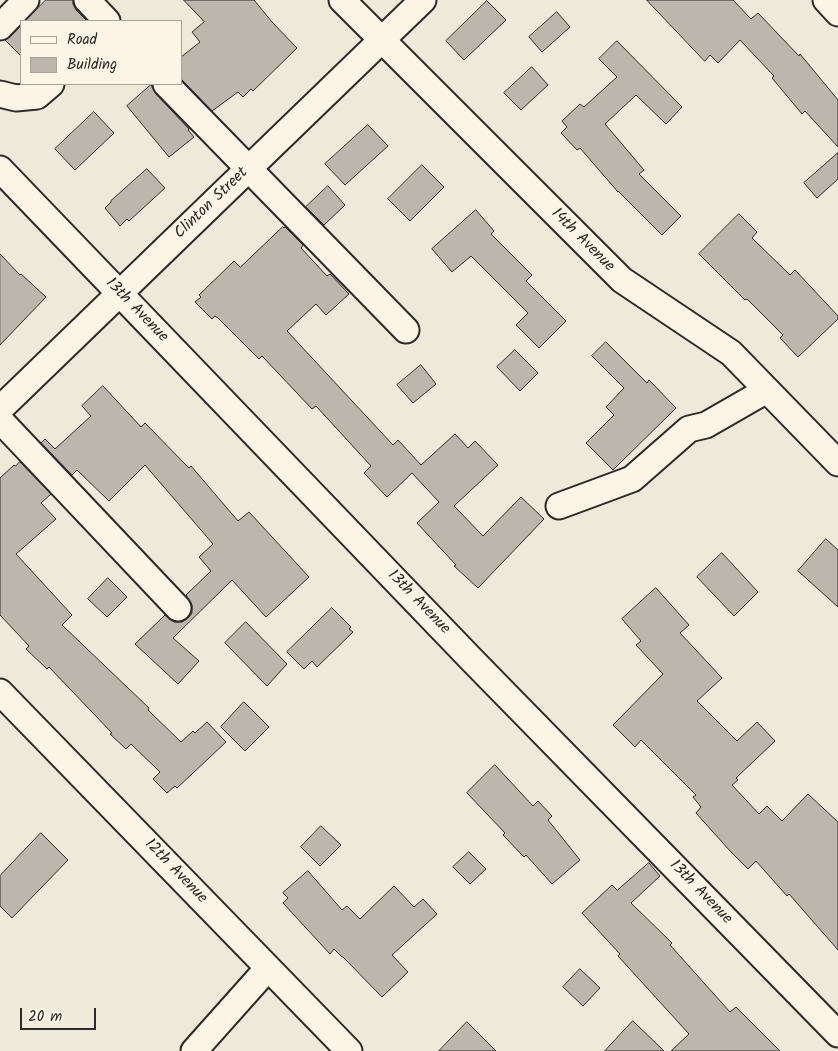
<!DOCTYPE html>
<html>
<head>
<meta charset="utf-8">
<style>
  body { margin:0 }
  #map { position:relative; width:838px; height:1051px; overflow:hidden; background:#efe9da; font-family:Kalam,sans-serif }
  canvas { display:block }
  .legend { position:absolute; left:20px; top:20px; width:162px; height:65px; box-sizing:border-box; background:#fcf5e5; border:1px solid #a8a49b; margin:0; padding:6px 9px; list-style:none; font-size:15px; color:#2b2b2b }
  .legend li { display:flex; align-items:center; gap:10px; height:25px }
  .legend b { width:25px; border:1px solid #a8a49b }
  .scale { position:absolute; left:20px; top:1008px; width:76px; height:22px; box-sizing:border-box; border:2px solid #2b2b2b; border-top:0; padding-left:6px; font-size:15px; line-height:18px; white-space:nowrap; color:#2b2b2b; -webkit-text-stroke:4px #fcf5e5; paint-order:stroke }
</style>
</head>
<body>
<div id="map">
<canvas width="838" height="1051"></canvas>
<ul class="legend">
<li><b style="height:6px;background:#fcf5e5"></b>Road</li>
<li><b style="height:14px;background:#bcb7ac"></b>Building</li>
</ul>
<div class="scale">20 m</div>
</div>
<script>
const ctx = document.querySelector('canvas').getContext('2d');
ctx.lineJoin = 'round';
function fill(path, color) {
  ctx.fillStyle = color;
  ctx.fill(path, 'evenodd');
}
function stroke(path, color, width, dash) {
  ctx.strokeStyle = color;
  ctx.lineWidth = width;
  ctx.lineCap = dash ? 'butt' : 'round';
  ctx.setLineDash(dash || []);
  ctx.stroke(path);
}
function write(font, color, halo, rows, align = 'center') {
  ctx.font = font + ' Kalam,sans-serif';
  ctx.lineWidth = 4;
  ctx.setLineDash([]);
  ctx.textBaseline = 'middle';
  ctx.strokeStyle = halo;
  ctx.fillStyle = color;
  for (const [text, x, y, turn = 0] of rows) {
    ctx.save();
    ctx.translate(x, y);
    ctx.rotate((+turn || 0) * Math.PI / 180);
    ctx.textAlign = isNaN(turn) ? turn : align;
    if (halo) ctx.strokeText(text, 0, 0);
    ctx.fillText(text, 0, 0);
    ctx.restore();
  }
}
const building = new Path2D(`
  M46,0h27v4l3,6 11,11h-62z
  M184,0h70l18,22 25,26 -44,43 -2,-2 -8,8 -5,-5 -26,19 -31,-32v-22l19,-15 -8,-10 12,-10z
  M647,0h86l18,19 7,-6 41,43 1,-2 38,46v47l-33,-36 -3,3 -30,-36 2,-2 -34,-36 -22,23 -8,-8 -5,6z
  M487,1l19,19 -42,40 -18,-19z
  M557,12l13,15 -28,25 -13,-15z
  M21,26v30l-16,-16 5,-3z
  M617,41l65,66 -16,17 -30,-29 -31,29 39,46 -5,4 42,42 -19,19 -44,-44v1l-38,-44 -3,2 -16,-17 6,-6 -5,-6 18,-17 4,3 33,-30 -18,-18z
  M532,67l16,18 -27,25 -17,-17z
  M151,85l5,9 33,35 -1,1 6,7 -25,20 -42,-51z
  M94,112l20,21 -39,37 -20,-21z
  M368,125l20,21 -43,39 -20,-21z
  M838,153v26l-21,19 -13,-15z
  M422,165l22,22 -34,34 -22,-22z
  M147,169l18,19 -36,33 -2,-2 -7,7 -15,-18 6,-6v-1z
  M328,186l17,19 -21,20 -18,-18z
  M476,210l18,21 -3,3 41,41 -6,6 40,40 -27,27 -23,-23 12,-12 -57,-57 -19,16 -20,-23z
  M739,214l18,18 -5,6 38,37 5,-5 43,46v3l-40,38 -18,-19 3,-3 -36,-36 -2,1 -46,-46z
  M283,227l1,1 1,-1 18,18 -2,3 26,28 3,-2 19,20 -23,21 -10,-11 -29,27 106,114 5,-5 23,25 34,-31 13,14 7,-7 23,24 -44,41 29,30 38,-39 23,22 -66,69 -24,-22 2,-1 -39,-42 22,-21 -27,-29 -25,24 -23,-24 7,-7 -55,-60 -4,3 -50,-53 -3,3 -41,-41 -3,-2 -3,3 -17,-17 6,-5 -2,-2 35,-34 6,6z
  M0,254l20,21 1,-1 25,23 -46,48z
  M606,342l41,41 2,-3 27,28 -63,62 -27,-27 28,-28 -8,-8 18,-19 -32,-32z
  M515,350l23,23 -18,18 -23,-24z
  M421,365l15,19 -23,19 -16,-18z
  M103,386l38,41 4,-4 44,45 2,-2 47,55 11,-9 60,65 -43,40 -34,-37 -59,58 26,23 -21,23 -43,-40 30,-29 9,7h8l6,-4 4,-5v-8l-6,-10 25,-24 -12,-14 14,-13 -68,-79 -36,36 -32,-31 -5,5 -31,-32 4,-4 10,10 36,-33 -9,-10z
  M20,462l31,32 -10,9 15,16 -40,35 56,61 -10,10 87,83 -1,2 33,32 12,-11 2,2 12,-11 19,20 -49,46 -2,-2 -8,7 -14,-14 7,-7 -29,-28 -5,5 -16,-15 2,-1 -63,-66 -2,2 -21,-20 3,-3 -29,-31v-137l14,-13 1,1z
  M826,539l12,11v57l-40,-36z
  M722,553l36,39 -24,24 -37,-39z
  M108,578l19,19 -20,20 -19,-18z
  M656,588l33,37 -9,8 42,45 -25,23 40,40 20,-19 18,19 -39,37 2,2 -6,5 27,29 8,-8 15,15 26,-27 30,28v128l-49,-56 -2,2 -31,-35 -8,8 -17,-17 -35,-39 5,-6 -8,-10 3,-2 -55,-55 -6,7 -22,-22 50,-51 -27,-29 5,-4 -19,-22z
  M332,608l19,19 -2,2 4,3 -36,35 -5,-6 -8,8 -17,-17z
  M246,622l41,42 -20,22 -42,-43z
  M244,702l25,25 -24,24 -24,-24z
  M495,765l38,41 5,-5 14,15 -4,4 32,40 -28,24 -26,-29 -2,2 -21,-22 2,-2 -38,-40z
  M321,826l20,19 -21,21 -19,-19z
  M41,833l27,27 -56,58 -12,-12v-30z
  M469,852l17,17 -16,15 -17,-17z
  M649,863l11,13 -29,27 41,40 -2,2 60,67 6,-5 44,44h-109l18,-17 -71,-78 2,-2 -38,-41 30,-28 5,5z
  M308,871l34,39 5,-4 13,13 34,-33 20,21 9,-8 14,15 -45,41 16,17 -26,25 -39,-40h-1l-8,-8 -4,5 -47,-51 5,-5 -5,-5z
  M580,969l20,19 -17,18 -20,-19z
  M633,1021l31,30h-59z
  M467,1022l29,29h-57z`);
fill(building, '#bcb7ac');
stroke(building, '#2b2b2b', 1);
const minor = new Path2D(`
  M87,0l20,21
  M342,0l280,280 109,73 107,110
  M826,0l12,13
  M0,27l26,-27
  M166,84l240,246
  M0,94l16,4 21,-2 14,-12
  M0,169l472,491 366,374
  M0,409l423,-409
  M0,420l178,188
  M559,506l73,-27 57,-50 17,-4 61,-35
  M0,692l349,359
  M194,1051l74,-83`);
stroke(minor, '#2b2b2b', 29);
stroke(minor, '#fcf5e5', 25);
write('16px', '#2b2b2b', '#fcf5e5', [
  ["Clinton Street",212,204,-44],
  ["14th Avenue",582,241,45],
  ["13th Avenue",136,311,46],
  ["13th Avenue",418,603,46],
  ["12th Avenue",175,872,46],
  ["13th Avenue",700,893,46]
]);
</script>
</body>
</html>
